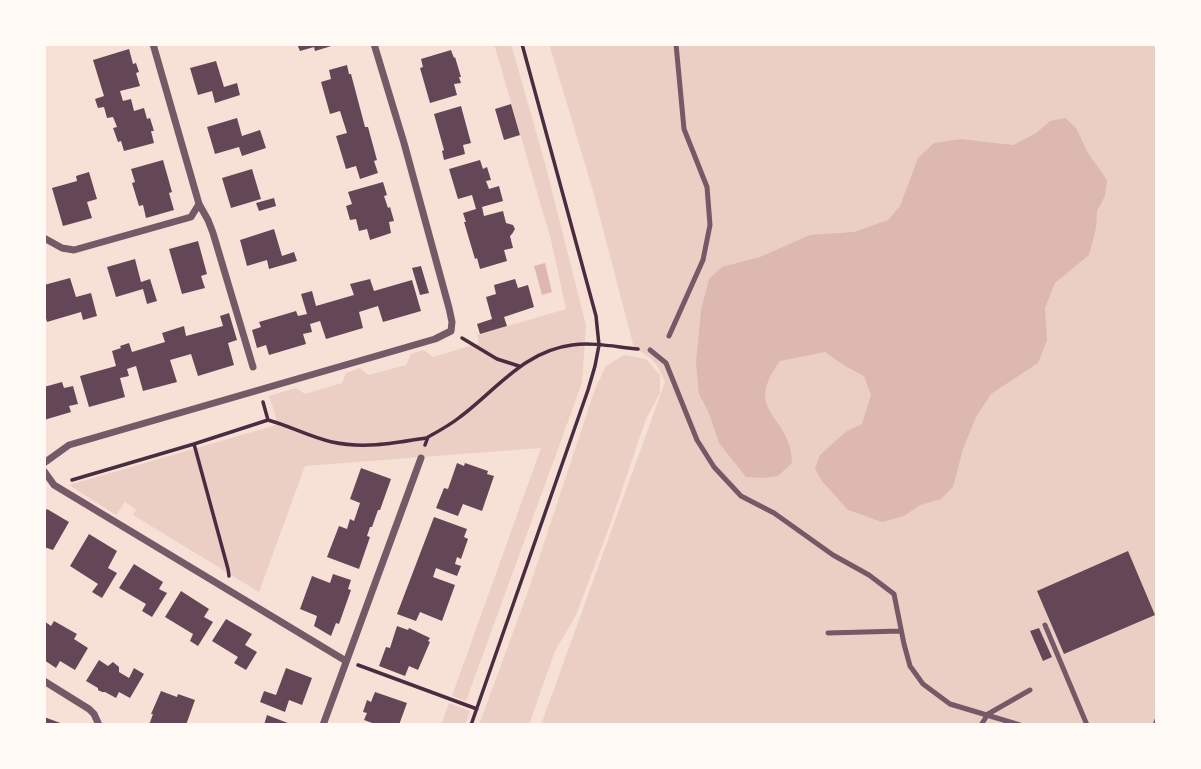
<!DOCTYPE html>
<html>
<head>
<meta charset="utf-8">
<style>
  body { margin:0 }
  #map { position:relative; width:1201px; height:769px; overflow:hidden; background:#f7e1d7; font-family:Poppins,sans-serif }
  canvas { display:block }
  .frame { position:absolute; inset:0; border:46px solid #fffaf5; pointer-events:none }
</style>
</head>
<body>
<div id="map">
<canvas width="1201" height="769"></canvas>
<div class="frame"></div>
</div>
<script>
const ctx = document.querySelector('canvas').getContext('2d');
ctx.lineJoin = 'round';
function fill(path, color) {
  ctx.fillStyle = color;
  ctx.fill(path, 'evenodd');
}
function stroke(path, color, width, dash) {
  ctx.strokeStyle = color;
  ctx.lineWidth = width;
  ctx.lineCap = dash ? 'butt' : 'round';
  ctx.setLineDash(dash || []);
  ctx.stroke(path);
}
fill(new Path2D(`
  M494,44h17l35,123 40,158 -4,58 -116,318 -14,-5 89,-248 -236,18 -46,126 -126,-77 3,-5 -11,-8 -9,13 -47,-30 207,-60v-8l-7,-21 27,-8 9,6 37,-11 4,-10 14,-5 8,7 38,-10 5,-11 13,-4 9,7 46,-14 -2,-8 89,-26 -15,-69z
  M549,44h608v681h-616l124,-343c-8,-19 -12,-24 -31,-34l-41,-157z
  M624,355l22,4 14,16v18l-14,26 -36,106 -34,90 -21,36 -26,74h-50l48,-131 68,-205 11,-23z
  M449,703l21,8 -5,14h-24z`), '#ebcfc5');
fill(new Path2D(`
  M1065,118l11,10 12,25 19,27 -2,16 -8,15 -1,17 -7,27 -34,28 -10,25 2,32 -9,23 -47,31 -15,23 -13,32 -10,38 -12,12 -21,6 -16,11 -22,6 -34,-12 -26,-29 -7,-12 5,-14 27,-24 15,-7 9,-29 -7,-19 -19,-10 -20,-14 -45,9c-39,53 12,53 12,102l-14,13 -15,2 -17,-1 -27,-34 -10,-30 -10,-19 -3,-31 5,-53 8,-31 13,-12 38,-10 50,-22 44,-3 34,-12 12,-14 18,-48 16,-15 27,-4 52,6 23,-12 14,-12z
  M545,263l7,29 -10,3 -8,-29z`), '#dcb8b0');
fill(new Path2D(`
  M297,44h41l-23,7 -1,-4 -14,4z
  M129,49l4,15 3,-1 3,9 -3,1 4,13 -20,5 3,10 8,-2 3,12 10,-3 3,11 3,-1 4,13h-3l3,12 -30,8 -3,-10 -3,1 -5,-14 4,-1 -4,-10 -6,1 -3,-11 -6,1 -3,-9 9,-3 -11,-36z
  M451,50l3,8 1,-1 6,20h-2l2,6 -7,1 3,11 -27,8 -10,-35 3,-1 -2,-8z
  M216,61l8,26 13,-4 3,12 -25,8 -3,-12 -14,4 -8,-27z
  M347,65l2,9h2l14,53h3l9,33 -3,1 4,12 -18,6 -4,-13 -10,3 -10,-33 11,-3 -7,-22 -10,3 -9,-32 10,-3 -2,-9z
  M511,104l9,31 -16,5 -9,-31z
  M461,106l10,37 -8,2 2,9 -21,6 -2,-9 2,-1 -10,-36z
  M237,118l5,18 18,-6 6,18 -24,8 -3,-9 -24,7 -8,-27z
  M163,160l9,32 -3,1 5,17 -28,8 -3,-13 -4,1 -7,-23 3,-1 -4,-13z
  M480,160l3,9 4,-2 4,13 -5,1 3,8 10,-3 4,15 -21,6 2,9 19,-5 3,12 7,2 2,4 -3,5 -2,2 3,12 -9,2 3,11 -27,8 -3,-11 -2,1 -11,-37h2l-3,-9 13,-4 -4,-14 -14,4 -9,-30z
  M252,169l9,30 -30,9 -9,-30z
  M89,172l8,27 -10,3 5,16 -29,8 -11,-38 25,-7 -1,-5z
  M383,182l4,13 -3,1 4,12 2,-1 4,14 -5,1 2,11 -21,7 -3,-11 -8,2 -3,-12 -6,1 -4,-14 6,-2 -4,-12z
  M274,198l2,8 -17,5 -3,-8z
  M274,229l8,27 12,-4 3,9 -28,8 -2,-9 -20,6 -7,-26z
  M198,241l9,33 -6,2 4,12 -23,6 -13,-45z
  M135,259l6,23 9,-3 7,22 -10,3 -4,-15 -27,8 -9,-30z
  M421,266l8,27 -9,2 -8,-27z
  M70,278l6,19 15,-4 6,23 -14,4 -2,-8 -34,10 -3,-11v-26z
  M370,279l4,12 38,-11 9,31 -38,11 -5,-16 -19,6 4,16 -37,11 -6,-18 -10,3 2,8 -9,2 3,10 -37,11 -3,-10 -9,3 -5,-18 9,-3 -2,-5 37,-11 2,5 9,-2 -6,-20 11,-3 4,15 38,-11 -4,-11z
  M515,279l3,9 10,-3 6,22 -30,10 3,9 -27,8 -3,-10 15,-5 -6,-22 10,-3 -2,-9z
  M229,313l8,27 -9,3 6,22 -36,11 -7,-22 -21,6 7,22 -34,9 -7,-25 -9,3 2,7 -9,2 5,19 -36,10 -9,-31 36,-10 -4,-15 9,-3 -1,-2 9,-3 3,9 33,-10 -3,-9 22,-7 2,10 37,-10 -3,-10z
  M62,382l2,6 9,-2 5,18 -9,2 2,6 -27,8v-33z
  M457,463l7,3 1,-3 23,8 -1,3 7,2 -12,35 -19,-7 -5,12 -22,-8 8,-20 4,1z
  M361,468l30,11 -11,31h-2l-6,17h-2l-3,9 3,1 -11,32 -32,-12 12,-31 8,3 3,-10 4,2 6,-18 -10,-4z
  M47,509l22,13 -16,28 -9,-3v-34z
  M434,517l33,12 -3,8 4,2 -7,20 -4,-2 -2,7 6,2 -4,10 -21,-8 -3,9 22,8 -13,36 -22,-9 -4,9 -19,-7z
  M89,534l28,17 -9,17 9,5 -15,25 -10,-6 6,-8 -28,-18z
  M1128,551l27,64 -91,39 -27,-63z
  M134,564l29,18 -4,7 8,4 -15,24 -10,-6 4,-7 -27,-16z
  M333,574l18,6 -3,9 3,1 -12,34 -3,-1 -5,13 -17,-10 3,-10 -17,-7 12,-33 18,7z
  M181,591l28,18 -5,8 9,5 -15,24 -8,-5 3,-7 -28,-17z
  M226,619l26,15 -7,11 12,7 -11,18 -12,-7 4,-6 -26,-16z
  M44,621l7,5 3,-5 23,13 -3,5 14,9 -13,22 -15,-9 -4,7 -12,-8z
  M397,626l11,4 1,-2 21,10 -2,3 2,1 -12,28 -9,-4 -4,10 -26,-10 7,-19 4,1z
  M1039,628l13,29 -9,4 -13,-30z
  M99,660l9,6 5,-4 6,5v5l10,6 5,-10 10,6 -14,24 -11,-6 -3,6 -11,-6h-3l-4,-2v-2l-12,-7z
  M286,668l26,10 -10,27 -13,-5 -4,12 -25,-10 4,-11 12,4z
  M161,691l16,6 1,-3 17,6 -9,25h-37l4,-11h-2z
  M375,692l32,11 -8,22h-25l1,-1 -11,-4 3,-7 -4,-1 4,-12 4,2z
  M267,715l26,10h-29z
  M44,717l22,8h-22z`), '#644757');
stroke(new Path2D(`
  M462,338l35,21 22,7
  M268,420c22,6 42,17 64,22 32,7 63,1 94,-4
  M425,445l3,-8c11,-6 22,-12 32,-20 36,-27 64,-66 112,-72 22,-3 44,2 66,4
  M72,480l122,-36
  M229,576l-1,-7 -34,-125 74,-24 -5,-18
  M358,665l119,44
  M471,725l117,-335 7,-24 4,-21 -3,-29 -74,-272`), '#4a2c40', 3.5);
stroke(new Path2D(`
  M669,336l34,-76 7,-35 -3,-38 -23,-58 -8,-85
  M650,350l16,13 31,77 17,27 27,29 33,17 59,42 36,20 25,19 10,50 6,22 13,18 27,20 70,21
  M1045,625l42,100
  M828,633l73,-2
  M981,725l7,-11 42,-24
  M1155,725l2,-5`), '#755966', 5);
stroke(new Path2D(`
  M153,44l46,160 9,16 5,13 40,134
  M44,238l18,10 12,2 117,-33 8,-13
  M44,463l25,-18 366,-106 16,-8 1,-9 -3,-14 -45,-165 -30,-99
  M44,471l10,14 292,176
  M44,681l45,28 5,5 5,11
  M323,725l98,-267`), '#755966', 7);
</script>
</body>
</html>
